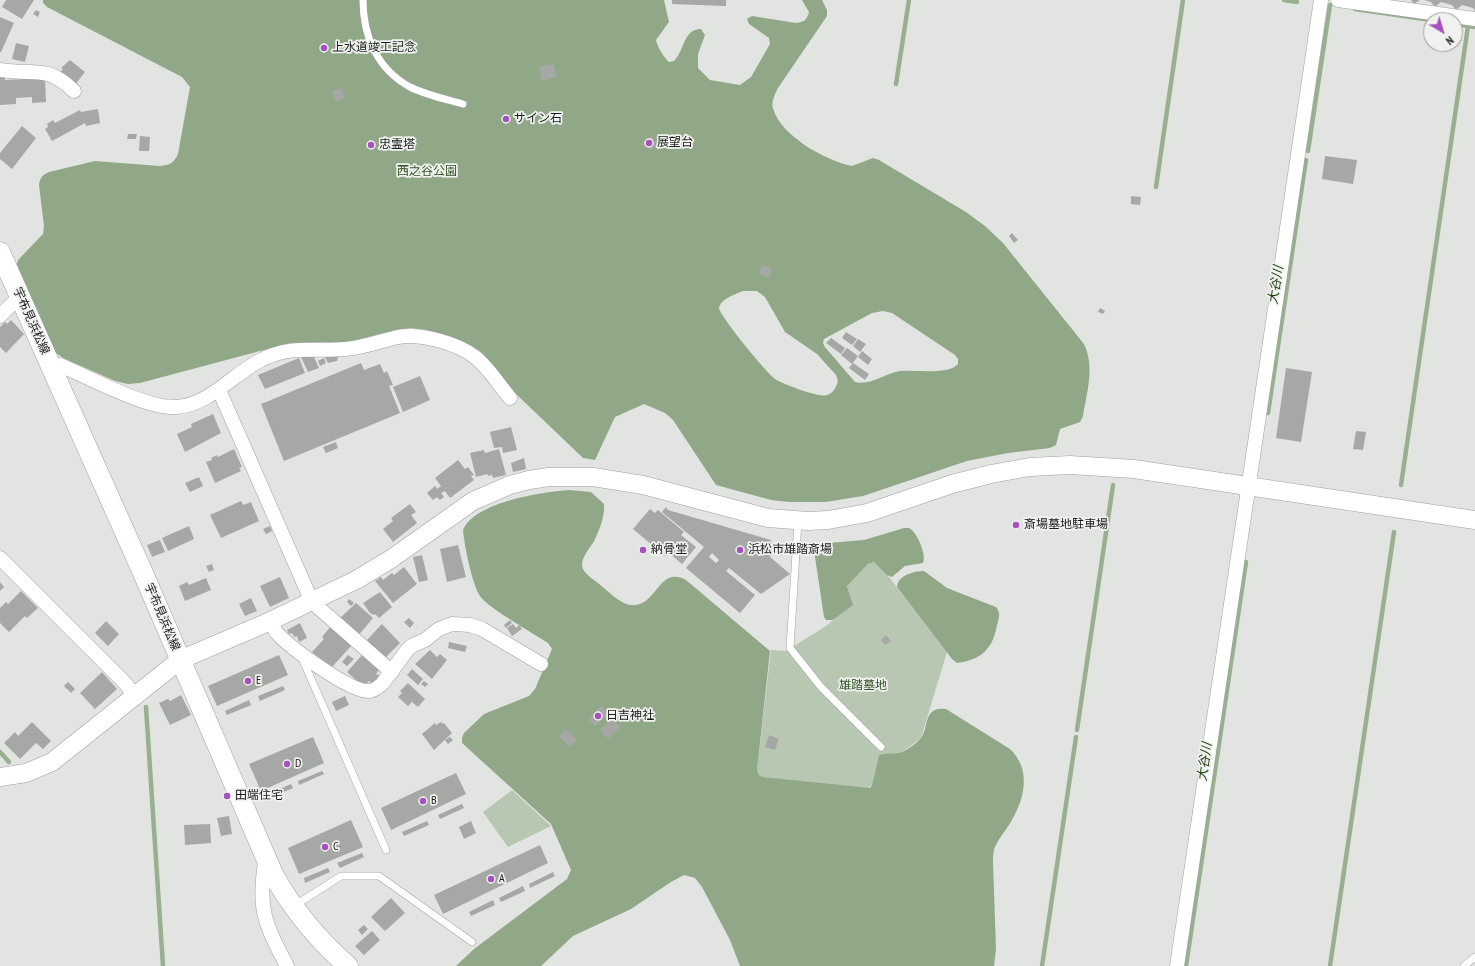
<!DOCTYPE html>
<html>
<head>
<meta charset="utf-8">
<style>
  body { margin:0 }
  #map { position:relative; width:1475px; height:966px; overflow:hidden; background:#e2e4e1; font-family:"PT Sans Narrow",sans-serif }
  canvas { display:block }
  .north { position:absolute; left:1423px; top:12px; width:40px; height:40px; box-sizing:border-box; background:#eff2ee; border:1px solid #9a9c9a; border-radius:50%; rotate:142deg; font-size:11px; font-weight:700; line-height:16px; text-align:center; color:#1b1c1b }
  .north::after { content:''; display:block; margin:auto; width:14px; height:18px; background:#a551c0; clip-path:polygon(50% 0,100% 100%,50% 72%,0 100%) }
</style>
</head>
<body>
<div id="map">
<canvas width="1475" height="966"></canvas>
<div class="north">N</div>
</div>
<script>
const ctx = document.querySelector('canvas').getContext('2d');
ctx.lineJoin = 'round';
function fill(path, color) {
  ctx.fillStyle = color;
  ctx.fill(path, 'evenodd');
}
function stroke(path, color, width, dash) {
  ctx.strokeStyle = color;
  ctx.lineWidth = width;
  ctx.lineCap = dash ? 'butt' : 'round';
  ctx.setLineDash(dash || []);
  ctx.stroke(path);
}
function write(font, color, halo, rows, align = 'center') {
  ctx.font = font + ' "PT Sans Narrow","Noto Sans JP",sans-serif';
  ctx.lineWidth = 3.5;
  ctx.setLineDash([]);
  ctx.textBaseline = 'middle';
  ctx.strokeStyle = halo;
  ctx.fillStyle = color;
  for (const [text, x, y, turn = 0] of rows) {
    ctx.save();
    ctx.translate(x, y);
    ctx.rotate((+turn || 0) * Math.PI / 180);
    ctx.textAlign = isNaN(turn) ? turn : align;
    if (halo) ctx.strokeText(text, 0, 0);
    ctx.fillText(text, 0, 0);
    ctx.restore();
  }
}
fill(new Path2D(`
  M874,562l5,2 68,88 -26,86 -21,16 -21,1 -7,30 -6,4 -103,-12 -4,-2 -2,-5 14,-120 15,1 40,-25 26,-21 -5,-19 21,-22z
  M512,790l39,36 -43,21 -25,-35z`), '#b7c7b2');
fill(new Path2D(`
  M43,0h621l5,22 -13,18c2,8 7,16 13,22l5,-1c11,-11 9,-32 27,-32l4,6 -7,19v14l12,12 30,5 11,-8 19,-33 -1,-6 -20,-14 -2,-5 5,-3 44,7c8,-1 11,-3 13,-11l-7,-12h20l5,10v6l-49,72c-3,6 -7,14 -5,20 7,28 54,53 79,58l21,-8 6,2 87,52 19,14 18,17 81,101c11,23 3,48 -1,72l-3,6 -20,7 -4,16 -6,3 -42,5 -41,8 -104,35 -37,6h-37l-18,-2 -55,-15 -43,-65 -8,-7 -21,-9 -29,13 -20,43 -12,-2 -68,-65 -35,-42 -11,-6 -43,-15 -15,-2 -15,2 -48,12 -58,1 -150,40 -12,1 -13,-3 -50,-22 -9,-6 -6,-9 -34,-78 2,-6 25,-26 1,-8 -5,-41c1,-7 3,-10 10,-13l46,-11 65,5c10,-1 14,-3 18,-12l12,-67 -8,-10 -135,-70 -4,-4zM743,291h14l8,6 20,35 32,22 19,21 2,6c-2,6 -4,12 -11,14 -8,3 -44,-11 -52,-16 -11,-9 -50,-57 -56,-70 1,-10 15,-14 24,-18zM883,311l9,2 63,42 3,4v5c-9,11 -42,6 -58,7 -14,2 -30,15 -45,11l-30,-35 -2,-4 1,-4 48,-26z
  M569,490l22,2 13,12c1,11 -4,25 -9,35 -4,9 -16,19 -12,30 3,6 10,10 15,14 9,7 22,21 33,22 26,3 27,-40 55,-25l84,71 -13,119 2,5 4,2 107,11 2,-3 7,-30c9,-3 18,1 27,-5 5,-3 11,-7 15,-12 8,-11 2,-32 25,-29l64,40c20,19 16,46 3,69 -5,10 -13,18 -18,29 -2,4 -2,10 -2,15l3,87 -2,17h-254l-10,-26 -28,-53 -7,-9 -11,-3 -13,7 -40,27 -58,27 -32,30h-85l18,-17 93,-70 4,-9 -20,-46 -89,-81v-5l2,-5 20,-19 45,-18 6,-7 17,-40 -4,-6c-15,-10 -60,-35 -68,-47 -8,-12 -16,-52 -17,-66 12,-28 79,-38 106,-40z
  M904,528h5c8,4 18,27 14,35l-18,3 -13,11 -5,-2 -13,-13 -6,2 -21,22 6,19 -20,15h-7l-2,-3 -9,-60 1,-6 4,-5 8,-3 36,-3z
  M924,571l23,17 49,19c5,6 3,11 1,18 -4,23 -15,35 -40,38l-5,-4 -55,-72c1,-12 17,-16 27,-16z`), '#91a888');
stroke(new Path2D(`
  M1284,0l13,2
  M1355,9l76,11
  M1455,24l20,3
  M896,84l13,-84
  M1308,151l22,-146
  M1156,187l27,-187
  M1268,413l38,-253
  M1401,485l67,-459
  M146,707l17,259
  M1077,730l36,-245
  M0,752l9,10
  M1042,966l34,-229
  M1186,966l60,-404
  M1330,966l64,-434`), '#98b08f', 4.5);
fill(new Path2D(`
  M6,0h28l-12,19 -20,-12z
  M672,0h54v6l-54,-2z
  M1411,0h9l-6,4z
  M1424,0h51v11l-2,-3 -11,-3 -6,5 -4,-5 -11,-3 -6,5 -4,-5z
  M36,10l4,2 -2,5 -5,-3z
  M0,17l14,6 -13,29h-1z
  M16,43l13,3 -4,16 -13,-3z
  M70,60l15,12 -10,13 -15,-13 3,-3 -2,-1z
  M553,64l4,13 -15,4 -3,-14z
  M0,77h5v3l40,-2 1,24 -14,1v-6l-16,1v6l-16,1z
  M342,88l3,10 -10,3 -3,-10z
  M98,109l2,14 -14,3 -1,-3 -33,18 -7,-12 3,-2 -1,-3 6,-4 2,3 25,-13 1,2z
  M22,126l14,12 -24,31 -12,-10v-6z
  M128,134h9l-1,5h-9z
  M140,136l10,1 -1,14h-10z
  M653,136l2,9 -3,5 -10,-5 3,-5z
  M1325,156l32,4 -4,24 -31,-5z
  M1131,196l10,1 -1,8 -9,-1z
  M1012,233l6,7 -4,3 -5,-7z
  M762,265l10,3 -3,10 -10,-4z
  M1100,308l5,3 -2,3 -5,-2z
  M11,320l13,14 -18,19 -6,-6v-20l5,-5 2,2z
  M846,332l11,7 -5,6 -10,-7z
  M831,338l14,10 -4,6 -15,-11z
  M858,339l8,5 -6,8 -7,-6z
  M847,348l11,8 -6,8 -11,-9z
  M862,351l10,8 -4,6 -10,-8z
  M301,357h13l5,11 -11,4z
  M325,357h13l-1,4 -9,2z
  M299,358l6,15 -40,16 -7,-14z
  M324,358l2,5 -6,3 -2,-5z
  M361,363l3,7 16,-6 4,9 3,-2 6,14 -4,1 11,27 -116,48 -23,-57z
  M853,363l16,11 -4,6 -16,-12z
  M1286,368l26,4 -11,70 -25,-4z
  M420,376l10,24 -27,12 -10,-25z
  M213,414l8,19 -36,19 -8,-18 15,-7 -1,-3z
  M511,427l6,23 -14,3 -1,-6 -8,1 -4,-16z
  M1356,431l10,1 -3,18 -10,-1z
  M336,442l2,6 -12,5 -3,-6z
  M234,449l8,18 -3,1 2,3 -26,12 -9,-21 6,-2 -1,-2 6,-3 1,2z
  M499,449l7,26 -13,3 -1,-3 -4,1 -1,-2 -11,3 -6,-24 14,-3 1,3z
  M524,458l2,11 -13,3 -2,-9z
  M458,460l7,9 3,-2 6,8 -3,1 3,4 -24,18 -5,-7 -4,2 3,4 -4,3 -3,-3 -4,3 -6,-7 8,-7 2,3 4,-3 -6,-8z
  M199,477l4,9 -13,6 -5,-9z
  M241,501l2,4 8,-3 8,19 -38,17 -11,-23z
  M410,504l6,8 -5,3 6,8 -24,19 -10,-13 10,-8 -2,-3z
  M666,507l2,3 103,30 2,14 -3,3 20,17 -29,20 -32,-26 -3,3 29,24 -15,18 -54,-45 18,-21 -42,-35zM712,553l7,7 -3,3 -7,-6z
  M650,509l5,4 3,-3 26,22 -3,3 15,12 -14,17 -14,-12 -3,4 -32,-27z
  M189,526l5,13 -26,12 -6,-13z
  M270,526l2,5 -6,3 -3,-5z
  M160,540l5,12 -13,5 -5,-12z
  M458,545l8,32 -19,5 -7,-33z
  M422,555l6,25 -9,2 -6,-25z
  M212,564l2,6 -5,2 -3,-6z
  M404,567l13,17 -24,19 -18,-22 6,-4 2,3 9,-7 2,2z
  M280,577l9,21 -19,9 -10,-21z
  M206,578l5,12 -26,11 -6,-15 8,-4 2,3z
  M0,582l4,5 -4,4z
  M21,591l17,17 -11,10 -2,-2 -16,16 -9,-9v-15l6,-6 2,2z
  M380,592l12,15 -13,11 -4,-4 -1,1 -4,-2 -7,-10z
  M251,598l6,13 -12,5 -6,-12z
  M349,599l5,4 -3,3 -4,-4z
  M356,603l17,15 -16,19 -19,-17z
  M409,618l5,5 -4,5 -6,-6z
  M510,620l2,3 -6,5 -2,-3z
  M106,621l13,13 -11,12 -13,-13z
  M300,623l7,15 -8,4 -2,-6 -3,1 -2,-4 -3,1 -2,-4z
  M382,624l18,19 -15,15 -18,-18z
  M513,624l3,4 3,-3 3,4 -10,7 -5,-8z
  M331,626l21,19 -20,22 -20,-15 12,-13 -2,-2z
  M886,635l5,6 -6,4 -4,-5z
  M449,642l18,4 -2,6 -17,-4z
  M430,650l7,7 3,-3 7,6 -15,19 -17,-15z
  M279,655l9,20 -71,31 -9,-20z
  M348,655l6,4 -7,7 -5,-4z
  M362,655l17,15 -3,4 4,2 -7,8 -4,-3 -5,6 -17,-15z
  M412,669l11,10 -5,6 -11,-10z
  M102,672l15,17 -22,20 -15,-16z
  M424,681l4,3 -3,3 -4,-3z
  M68,682l7,7 -4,4 -7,-7z
  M408,683l17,16 -7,8 -6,-5 -4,4 -10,-9 4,-4 -2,-2z
  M283,686l2,4 -25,11 -2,-5z
  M181,695l10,20 -21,10 -11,-22 9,-4 2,2z
  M345,696l4,9 -13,6 -4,-9z
  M249,700l2,5 -24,10 -2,-4z
  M601,706l7,8 -13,12 -7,-7z
  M612,719l8,8 -12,12 -8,-9z
  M32,722l19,19 -8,8 -7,-6 -16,16 -16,-16 11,-11 3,4z
  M441,722l2,2 1,-1 8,10 -18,17 -12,-16 13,-11 1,2z
  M566,729l11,11 -7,7 -11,-11z
  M769,735l10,4 -4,11 -10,-3z
  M313,737l11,26 -63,28 -12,-27z
  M450,737l3,3 -5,4 -3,-4z
  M322,771l2,3 -25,11 -1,-4z
  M456,773l10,21 -75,36 -10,-22z
  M291,784l2,4 -25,11 -2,-4z
  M462,804l2,4 -24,11 -2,-4z
  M229,816l3,18 -11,2 -4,-18z
  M351,820l12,27 -64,27 -11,-26z
  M427,821l2,4 -25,11 -2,-4z
  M471,821l5,12 -12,6 -5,-12z
  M210,824l1,19 -26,2 -1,-20z
  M540,845l8,18 -105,51 -9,-19z
  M362,853l2,4 -24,11 -3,-5z
  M328,868l2,4 -25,11 -1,-5z
  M553,872l2,4 -25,12 -1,-4z
  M523,886l2,5 -24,11 -2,-4z
  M391,898l14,15 -20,18 -14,-14z
  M493,900l2,5 -24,11 -2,-4z
  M364,925l4,4 -6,6 -4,-5z
  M372,931l8,9 -16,15 -9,-9z`), '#a6a8a5');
const service = new Path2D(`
  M363,0c0,36 14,69 47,87 16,8 35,12 53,17
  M798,521l-8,127 31,39 60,60
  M302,658l84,192
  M294,906l47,-30h38l93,66
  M1464,966l11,-9`);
const minor = new Path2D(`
  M1338,0l137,19
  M0,70c34,6 45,-7 74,21
  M0,316l12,-12 9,-4
  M52,368l8,-3c28,12 87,44 116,42 33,-2 55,-31 83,-46 32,-17 53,-9 86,-12 18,-1 35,-8 53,-12 22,-4 59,6 77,20 13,10 24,28 35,41
  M219,390l93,212 80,70
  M0,558l125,125 10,13
  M271,621c2,3 3,8 5,11 13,15 74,60 93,59 5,0 9,-4 13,-7l26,-35 5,-4 12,-5 14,-11 13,-5 18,1 12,4 59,35
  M266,857c-9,51 -2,65 21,109
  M1177,966l144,-966`);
const tertiary = new Path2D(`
  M0,777l26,-4 26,-11 128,-102 86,-37 90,-43 35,-21 82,-58 37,-16 19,-5 20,-3h44l50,8 125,33 40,3 20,-1 39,-7 85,-29 39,-10 39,-7 40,-2 64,4 341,51`);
const secondary = new Path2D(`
  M0,252l143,321 130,301c20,36 44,65 75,92`);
stroke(service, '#9fa19e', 8);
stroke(minor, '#9fa19e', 15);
stroke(tertiary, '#9fa19e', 19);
stroke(secondary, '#9fa19e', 21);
stroke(service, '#fff', 7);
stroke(minor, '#fff', 14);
stroke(tertiary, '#fff', 18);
stroke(secondary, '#fff', 20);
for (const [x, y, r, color] of [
  [324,48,4,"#a551c0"],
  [506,119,4,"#a551c0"],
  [649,143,4,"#a551c0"],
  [371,145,4,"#a551c0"],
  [1016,525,4,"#a551c0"],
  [643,550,4,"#a551c0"],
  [740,550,4,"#a551c0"],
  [248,681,4,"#a551c0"],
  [598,716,4,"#a551c0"],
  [287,764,4,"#a551c0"],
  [227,796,4,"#a551c0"],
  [423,801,4,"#a551c0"],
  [325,847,4,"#a551c0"],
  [491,879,4,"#a551c0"]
]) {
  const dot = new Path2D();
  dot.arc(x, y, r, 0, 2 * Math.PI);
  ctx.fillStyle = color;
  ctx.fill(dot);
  stroke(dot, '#eff2ee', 1.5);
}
write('12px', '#1b1c1b', '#eff2ee', [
  ["上水道竣工記念",332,48],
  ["サイン石",514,119],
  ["展望台",657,143],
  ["忠霊塔",379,145],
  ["斎場墓地駐車場",1024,525],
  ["納骨堂",651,550],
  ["浜松市雄踏斎場",748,550],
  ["E",256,681],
  ["日吉神社",606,716],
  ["D",295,764],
  ["田端住宅",235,796],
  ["B",431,801],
  ["C",333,847],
  ["A",499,879]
], 'left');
write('12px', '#325324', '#eff2ee', [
  ["西之谷公園",427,172],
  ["雄踏墓地",863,686]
]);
write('12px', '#1b1c1b', '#eff2ee', [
  ["宇布見浜松線",31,321,66],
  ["宇布見浜松線",162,617,67]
]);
write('italic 13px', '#1a3b0a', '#eff2ee', [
  ["大谷川",1276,285,-81],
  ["大谷川",1205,762,-82]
]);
</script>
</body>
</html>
